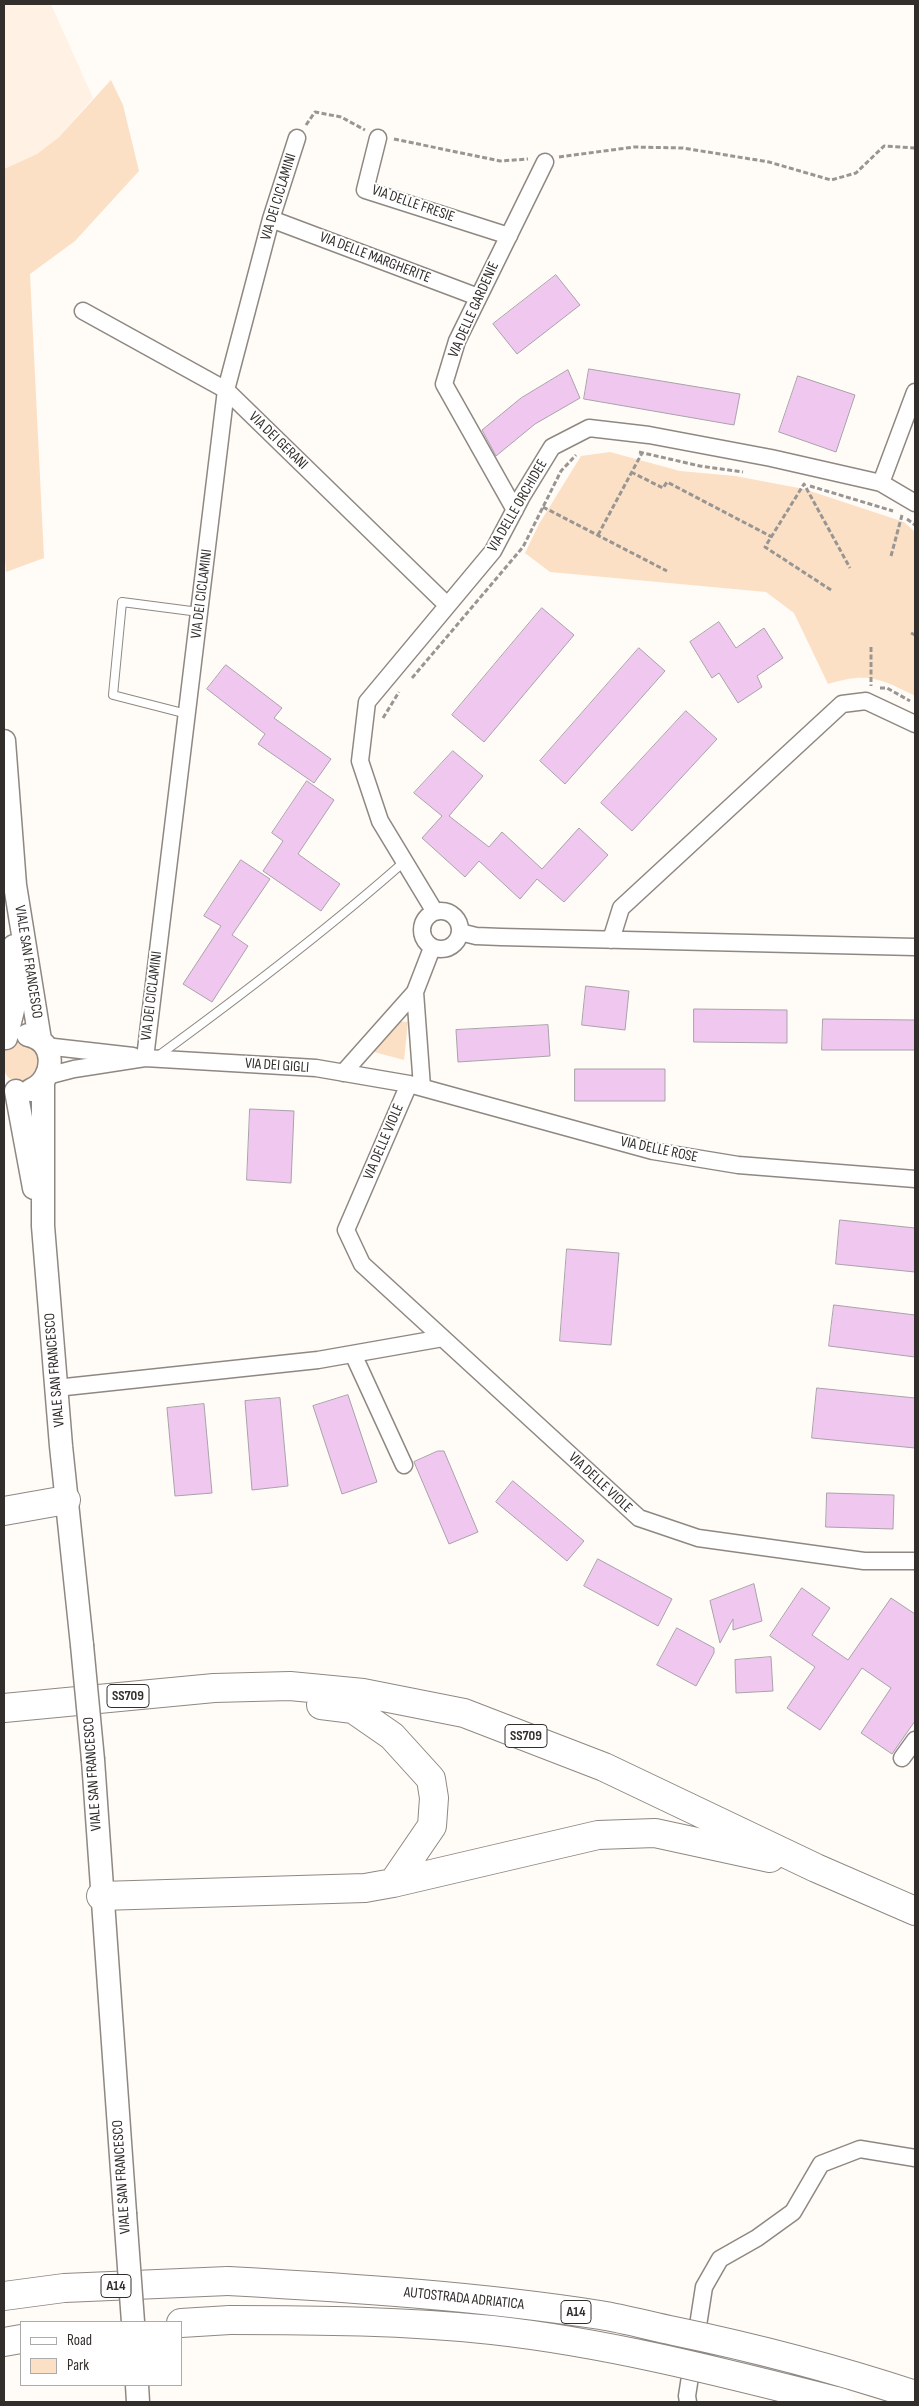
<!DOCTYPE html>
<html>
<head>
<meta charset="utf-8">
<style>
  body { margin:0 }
  #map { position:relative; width:919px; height:2406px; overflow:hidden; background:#fffbf7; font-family:"Sofia Sans Condensed",sans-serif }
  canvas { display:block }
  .frame { position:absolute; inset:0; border:5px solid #312e2b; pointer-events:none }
  .legend { position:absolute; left:20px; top:2321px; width:162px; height:65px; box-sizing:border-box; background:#fff; border:1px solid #adabaa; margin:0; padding:6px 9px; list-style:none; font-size:15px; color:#312e2b }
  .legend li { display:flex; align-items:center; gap:10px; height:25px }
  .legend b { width:25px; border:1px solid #adabaa }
</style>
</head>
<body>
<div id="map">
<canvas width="919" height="2406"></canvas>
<div class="frame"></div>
<ul class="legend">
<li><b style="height:6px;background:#fff"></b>Road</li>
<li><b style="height:14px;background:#fbe0c5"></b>Park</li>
</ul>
</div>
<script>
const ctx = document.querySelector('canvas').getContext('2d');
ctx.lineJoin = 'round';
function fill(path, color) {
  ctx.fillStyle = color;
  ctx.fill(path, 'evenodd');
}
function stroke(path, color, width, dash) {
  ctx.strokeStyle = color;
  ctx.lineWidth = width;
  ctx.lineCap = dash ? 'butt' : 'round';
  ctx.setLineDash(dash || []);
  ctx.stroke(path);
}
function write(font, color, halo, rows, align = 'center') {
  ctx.font = font + ' "Sofia Sans Condensed",sans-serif';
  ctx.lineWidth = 4;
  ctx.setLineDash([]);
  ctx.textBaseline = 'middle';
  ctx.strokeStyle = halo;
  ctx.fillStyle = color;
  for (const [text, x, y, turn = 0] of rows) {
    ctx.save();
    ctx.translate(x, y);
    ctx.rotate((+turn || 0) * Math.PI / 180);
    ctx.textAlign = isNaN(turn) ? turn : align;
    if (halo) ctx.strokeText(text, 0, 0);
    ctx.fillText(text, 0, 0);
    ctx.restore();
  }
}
fill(new Path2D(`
  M4,4h47l42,94 -34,39 -22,17 -33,15z`), '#fff2e5');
fill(new Path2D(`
  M111,80l12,25 16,66 -64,70 -45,33 14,284 -38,14 -2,-24v-379l33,-15 22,-17z
  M610,452l70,19 55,5 69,13 100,33 11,10v164c-36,-18 -47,-24 -87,-12l-34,-71 -28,-21 -216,-20 -25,-19 14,-29 42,-68z
  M395,1021l13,1 -4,38 -30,-8z
  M21,1039l19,8 1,26 -18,10c-22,-3 -19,-14 -19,-33l11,-9z`), '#fbe0c5');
const building = new Path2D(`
  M556,275l24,30 -63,49 -24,-30z
  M589,369l151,25 -6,31 -150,-26z
  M568,370l12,28 -45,26 -39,32 -14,-26 39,-32z
  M798,376l57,19 -19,57 -57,-20z
  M542,608l32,27 -90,107 -32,-27z
  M719,622l17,26 28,-20 19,30 -26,18 5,11 -24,16 -19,-30 -7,5 -22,-36z
  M639,648l26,23 -100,113 -25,-23z
  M226,665l56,43 -8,10 57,41 -17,24 -56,-39 7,-10 -58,-45z
  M686,711l31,28 -85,92 -31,-28z
  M453,751l30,25 -34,40 40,31 13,-15 40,37 37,-41 29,27 -44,47 -27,-23 -17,20 -41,-38 -14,16 -43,-39 20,-22 -28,-23z
  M307,781l27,19 -36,54 42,30 -19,27 -58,-40 20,-30 -11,-8z
  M241,860l29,19 -38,56 16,11 -36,56 -29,-18 38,-58 -17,-10z
  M586,986l43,5 -4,39 -43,-5z
  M694,1009l93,1v33l-93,-1z
  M823,1019l92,1v30h-93z
  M548,1025l2,31 -92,6 -2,-32z
  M575,1069h90v32h-90z
  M250,1109l44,2 -3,72 -44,-3z
  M840,1220l75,8v44l-79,-8z
  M567,1249l52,4 -8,92 -51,-4z
  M834,1305l81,10v42l-86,-11z
  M817,1388l98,10v50l-103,-10z
  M348,1395l29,87 -35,12 -29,-88z
  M280,1398l8,88 -36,4 -7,-89z
  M204,1404l8,89 -37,3 -8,-88z
  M438,1451h6l34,81 -29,12 -35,-82z
  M513,1481l71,60 -17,20 -71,-59z
  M827,1493l67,2 -1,34 -67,-2z
  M598,1559l74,40 -14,27 -74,-40z
  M754,1584l8,37 -29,9v-11l-13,24 -10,-42z
  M802,1588l28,20 -18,27 36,25 43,-62 24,16v107l-23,33 -31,-21 30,-45 -29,-20 -42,62 -33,-22 28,-41 -45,-31z
  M677,1628l37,20v5l-18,33 -39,-21z
  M771,1657l2,34 -37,2 -1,-33z`);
fill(building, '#f0c7ef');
stroke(building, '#a9a2a9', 1);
const lane = new Path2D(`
  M187,714l-74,-19 9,-93 77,10
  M158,1056c85,-62 168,-125 247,-195`);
const street = new Path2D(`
  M378,138l-13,52 144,46
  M271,219l207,78
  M83,311l143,79 221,215
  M881,483l34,-91
  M515,510l-71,-126 13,-43 88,-179
  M422 930a19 19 0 1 1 38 0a19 19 0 1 1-38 0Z
  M435,912l-55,-91 -20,-60 7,-59 126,-151 29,-55 30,-49 37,-19 60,7 122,23 110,25 34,20
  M460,932l16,4 25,1 414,10
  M611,940l10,-32 221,-204 24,-3 49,23
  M415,992l7,95
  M45,1046l88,10
  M145,1058l81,-668 45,-171 26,-81
  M343,1073l72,-81 17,-44
  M47,1076l27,-7 71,-11 171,10 93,16 244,67 85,14 177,14
  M409,1084l-63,146 16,34 277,254 59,20 166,23h51
  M353,1354l51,111
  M56,1388l262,-28 125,-22
  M902,1758l13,-18
  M688,2402l-1,-6 17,-109 16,-28 37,-21 36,-26 28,-48 39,-15 55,9`);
const secondary = new Path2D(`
  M4,741l11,144 25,155
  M28,1035c29,6 28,44 3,55
  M6,1038l7,-28 1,-64
  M43,1082v144l18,220 21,199
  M16,1091l18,97
  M93,1760l32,453
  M137,2385l1,17`);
const highway = new Path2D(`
  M4,1511l62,-11
  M321,1705l32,4 39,27 39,43 3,19 -2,28 -39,57
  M4,1708l210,-20 76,-2 73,7 101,20 140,54 212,101 99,43
  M101,1896l264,-8 28,-5 205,-48 57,-2 115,25
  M4,2296l60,-8 164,-7
  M181,2323l49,-3
  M4,2342l17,-3`);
stroke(lane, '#8f8882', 10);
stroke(street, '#8f8882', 19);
stroke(secondary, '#8f8882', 25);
stroke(highway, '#8f8882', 30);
stroke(new Path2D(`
  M306,125l9,-13 26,5 24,13
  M394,139l106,22 28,-2
  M559,157l75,-10 49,1 86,14 62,18 25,-7 28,-27 31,2
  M639,452l61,14 43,6
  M631,472l32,16 4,-6 105,55
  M810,486l83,25
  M543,507l124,64
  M907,519l8,6
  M598,535l44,-82
  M891,556l11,-41
  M831,590l-66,-43 39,-63 46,84
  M911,633l4,2
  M871,647v39
  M412,678l111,-131 38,-76 15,-16
  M880,688h7l23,13
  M383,718l16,-26`), '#999592', 3, [5, 2.5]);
stroke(lane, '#fff', 8);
stroke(street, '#fff', 16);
stroke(secondary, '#fff', 22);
stroke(highway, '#fff', 28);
const secondaryBridge = new Path2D(`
  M82,1645l11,115
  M125,2213l8,109`);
const highwayBridge = new Path2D(`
  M228,2281c125,7 249,15 372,34 25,4 50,11 74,16 82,17 162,38 241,64
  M230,2320c88,0 175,1 262,10 118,13 233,43 348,72`);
stroke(secondaryBridge, '#8f8882', 25, []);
stroke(highwayBridge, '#8f8882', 30, []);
stroke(secondaryBridge, '#fff', 22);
stroke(highwayBridge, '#fff', 28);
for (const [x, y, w] of [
  [128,1696,42],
  [526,1736,42],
  [116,2286,30],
  [576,2312,30]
]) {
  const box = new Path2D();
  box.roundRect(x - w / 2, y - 11.5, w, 23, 4);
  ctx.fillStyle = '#fff';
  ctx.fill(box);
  stroke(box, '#312e2b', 1);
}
write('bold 14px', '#312e2b', null, [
  ["SS709",128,1696],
  ["SS709",526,1736],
  ["A14",116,2286],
  ["A14",576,2312]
]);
write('15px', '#312e2b', '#fff', [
  ["VIA DEI CICLAMINI",279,197,-73],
  ["VIA DELLE FRESIE",413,204,19],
  ["VIA DELLE MARGHERITE",375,258,21],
  ["VIA DELLE GARDENIE",474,310,-66],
  ["VIA DEI GERANI",278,441,44],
  ["VIA DELLE ORCHIDEE",518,506,-60],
  ["VIA DEI CICLAMINI",202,594,-83],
  ["VIALE SAN FRANCESCO",28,962,81],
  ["VIA DEI CICLAMINI",152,996,-83],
  ["VIA DEI GIGLI",277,1066,4],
  ["VIA DELLE VIOLE",384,1142,-67],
  ["VIA DELLE ROSE",659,1150,12],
  ["VIALE SAN FRANCESCO",55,1370,-95],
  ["VIA DELLE VIOLE",600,1483,43],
  ["VIALE SAN FRANCESCO",93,1774,-94],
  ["VIALE SAN FRANCESCO",122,2177,-94],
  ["AUTOSTRADA ADRIATICA",464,2299,6]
]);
</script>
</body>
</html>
